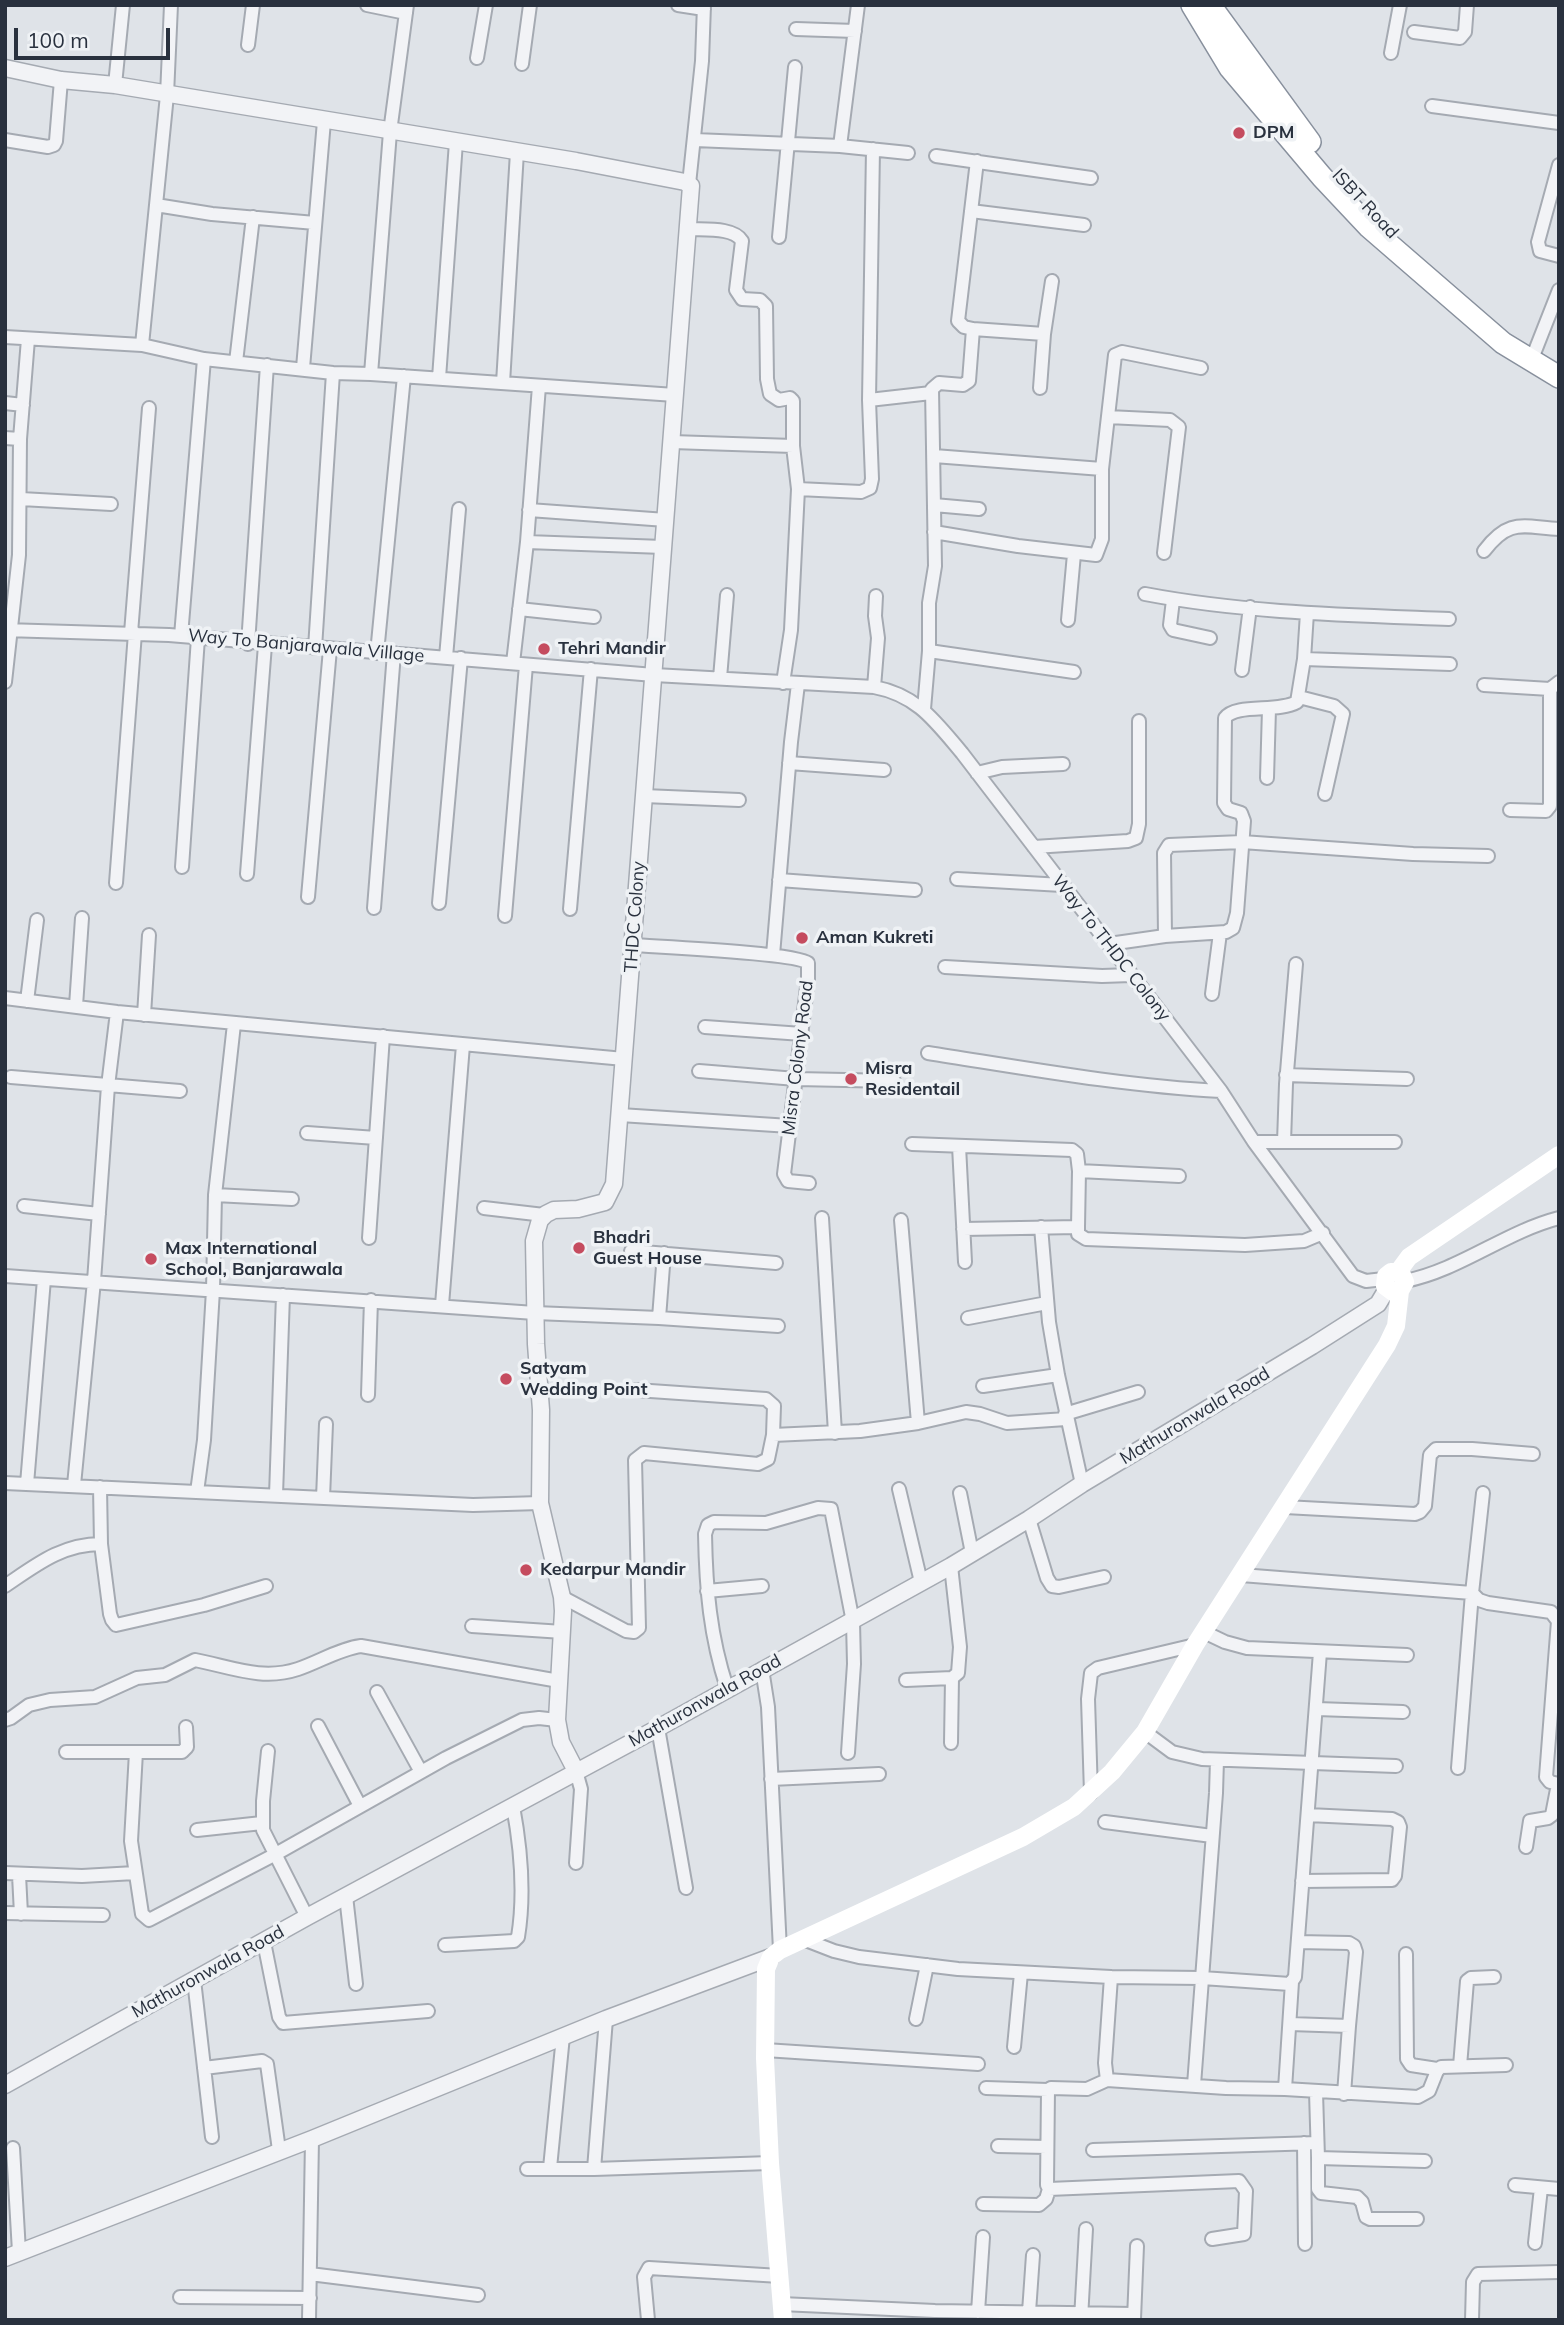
<!DOCTYPE html>
<html>
<head>
<meta charset="utf-8">
<style>
  body { margin:0 }
  #map { position:relative; width:1564px; height:2325px; overflow:hidden; background:#dfe3e8; font-family:Mulish,sans-serif }
  canvas { display:block }
  .frame { position:absolute; inset:0; border:7px solid #29313e; pointer-events:none }
  .scale { position:absolute; left:14px; top:28px; width:156px; height:32px; box-sizing:border-box; border:4px solid #29313e; border-top:0; padding-left:9px; font-size:21px; line-height:24px; white-space:nowrap; color:#29313e; -webkit-text-stroke:5px #eff2f5; paint-order:stroke }
</style>
</head>
<body>
<div id="map">
<canvas width="1564" height="2325"></canvas>
<div class="frame"></div>
<div class="scale">100 m</div>
</div>
<script>
const ctx = document.querySelector('canvas').getContext('2d');
ctx.lineJoin = 'round';
function stroke(path, color, width, dash) {
  ctx.strokeStyle = color;
  ctx.lineWidth = width;
  ctx.lineCap = dash ? 'butt' : 'round';
  ctx.setLineDash(dash || []);
  ctx.stroke(path);
}
function write(font, color, halo, rows, align = 'center') {
  ctx.font = font + ' Mulish,sans-serif';
  ctx.lineWidth = 7;
  ctx.setLineDash([]);
  ctx.textBaseline = 'middle';
  ctx.strokeStyle = halo;
  ctx.fillStyle = color;
  for (const [text, x, y, turn = 0] of rows) {
    ctx.save();
    ctx.translate(x, y);
    ctx.rotate((+turn || 0) * Math.PI / 180);
    ctx.textAlign = isNaN(turn) ? turn : align;
    if (halo) ctx.strokeText(text, 0, 0);
    ctx.fillText(text, 0, 0);
    ctx.restore();
  }
}
const minor = new Path2D(`
  M367,5l39,8
  M678,5l26,4
  M796,29l59,2
  M1414,32l46,6 5,-6 2,-27
  M248,45l5,-40
  M1391,53l9,-48
  M477,58l9,-53
  M522,64l8,-59
  M115,85l8,-80
  M1432,106l127,17
  M5,140l43,7 6,-2 2,-4 5,-61
  M695,140l145,6 68,7
  M840,146l18,-141
  M936,156l155,22
  M977,161l-19,160 6,6 9,2 71,5 8,-53
  M1559,165l-21,77 2,9 19,5
  M689,184l13,-123 2,-56
  M156,205l56,9 103,9
  M971,211l113,14
  M689,229c15,1 45,-2 53,12l-6,49 6,9 18,1 6,6 1,73 3,15 9,6 11,-2 3,3v45l5,43 -7,141 -8,53
  M779,237l16,-170
  M5,337l137,8 62,14 129,14 38,1 304,21
  M142,345l25,-250 4,-90
  M1535,351l24,-61
  M236,362l17,-145
  M303,368l21,-247
  M371,374l19,-242 17,-127
  M439,378l17,-236
  M503,383l14,-231
  M1040,388l4,-54
  M869,400l4,-251
  M5,403l18,2
  M1108,417l62,3 9,7 -15,126
  M5,438l15,1
  M672,442l121,4
  M934,456l168,13
  M798,489l63,3 9,-4 2,-9 -3,-79 62,-7
  M21,499l90,5
  M934,505l45,4
  M529,510l137,10
  M934,532l84,14 78,9 6,-16v-70l13,-114 7,-3 79,16
  M527,542l136,5
  M1484,551c25,-33 38,-24 75,-22
  M1145,594c100,19 203,21 304,25
  M1173,600l-3,25 3,5 37,8
  M519,609l75,8
  M1068,620l6,-66
  M5,630l164,5 485,40 220,12c43,8 61,34 88,66l259,338 33,51 99,134 13,5 18,-2
  M131,633l18,-225
  M181,636l23,-277
  M248,644l19,-279
  M315,648l18,-275
  M929,651l145,21
  M377,653l27,-277
  M446,657l13,-148
  M1304,659l146,5
  M513,663l14,-121 12,-156
  M1242,670l8,-63
  M720,678l7,-83
  M5,682l14,-127 1,-116 8,-100
  M1484,685l66,4 9,-7
  M874,687l4,-49 -3,-22 1,-20
  M1299,697l35,9 9,8 -18,80
  M924,709l5,-58v-48l6,-37 -3,-177 7,-6 24,2 6,-4 4,-52
  M789,763l95,7
  M977,773l25,-6 61,-3
  M1267,778l2,-69
  M644,796l95,4
  M1510,810l36,1 4,-5v-117
  M1034,847l94,-6 8,-3 3,-14v-103
  M182,867l16,-229
  M247,874l18,-229
  M957,879l105,6
  M779,880l136,10
  M116,883l19,-250
  M308,897l22,-248
  M439,903l22,-245
  M374,908l20,-255
  M570,909l21,-240
  M505,916l21,-251
  M1165,936l-1,-83 5,-8 73,-3 171,12 75,2
  M1109,944l56,-8 61,-4 7,-4 4,-15 7,-92 -3,-8 -13,-4 -4,-6 1,-85c11,-15 53,-5 72,-16l7,-43 3,-46
  M634,945c26,2 162,8 174,18v16l-24,195 4,7 21,2
  M773,955l18,-213 7,-58
  M945,967l157,9 29,-1
  M1212,994l8,-61
  M5,998l112,14 507,47
  M27,1001l10,-81
  M76,1006l6,-88
  M144,1015l5,-80
  M705,1027l97,7
  M928,1053c97,15 195,33 293,38
  M699,1071l97,8 98,2
  M1286,1075l121,4
  M11,1077l169,14
  M620,1115l170,11
  M307,1133l69,5
  M1254,1142h141
  M1284,1142l2,-58 10,-120
  M912,1144l160,6 5,4 2,17
  M959,1146l6,116
  M215,1195l77,4
  M24,1206l75,8
  M484,1208l60,7
  M822,1218l13,215
  M901,1220l17,203
  M1041,1227l8,95 9,53 24,109
  M1078,1227l1,-56 100,5
  M963,1229l115,-2v7l8,5 159,6 59,-4 19,-8
  M369,1238l14,-202
  M631,1251l145,12
  M5,1276l530,37 124,5 119,8
  M1405,1281c55,-11 100,-49 154,-63
  M442,1305l21,-260
  M659,1318l5,-65
  M968,1318l79,-15
  M983,1386l75,-11
  M636,1390l130,9 8,7 -1,29
  M368,1395l3,-95
  M1065,1414l73,-22
  M5,1483l468,22 67,-2
  M27,1484l17,-205
  M74,1485l20,-204 14,-195 9,-74
  M899,1489l22,93
  M197,1492l7,-52 9,-150 2,-95 19,-171
  M960,1493l12,60
  M276,1495l7,-200
  M323,1498l3,-74
  M1285,1507l130,7 5,-2 5,-6 5,-51 6,-6h36l61,5
  M1029,1519l18,59 5,8 7,1 45,-10
  M101,1544l9,70 2,6 4,5 88,-20 62,-19
  M1241,1575l231,18 7,7 9,3 63,9 7,9 -12,156 4,5 9,2
  M5,1586c31,-21 57,-42 96,-42l-1,-57
  M707,1591l55,-5
  M562,1597l64,34 8,1 5,-4 -4,-168 9,-7 114,11 10,-5 5,-24 87,-4 58,-8 48,-11 14,2 27,9 59,-4
  M472,1626l91,6
  M1204,1632l21,10 22,6 160,7
  M762,1669l6,38 12,243
  M906,1680l46,-2 6,-5 2,-26 -9,-81
  M727,1688c-17,-52 -21,-99 -22,-154l3,-9 6,-3 52,1 52,-15 13,1 22,113 1,42 -6,89
  M377,1692l44,80
  M1317,1709l86,3
  M5,1720l6,-2 18,-13 21,-5 45,-3 42,-19 28,-3 30,-15c36,7 67,21 103,9 21,-7 41,-20 63,-23l198,35
  M318,1726l42,80
  M658,1728l28,160
  M1145,1732l27,20 30,7 194,7
  M951,1743l1,-65
  M268,1751l-5,50v29l44,87
  M66,1752h116l5,-5 -1,-20
  M136,1752l-5,89 11,73 7,6 125,-65 172,-97 76,-38 17,-2 18,2
  M1458,1768l14,-175 11,-100
  M771,1779l108,-5
  M1091,1793l-3,-94 3,-26 7,-5 97,-23
  M1105,1822l107,14
  M197,1830l65,-7
  M1526,1847l4,-26 18,-3 4,-3 6,-31
  M576,1863l5,-74 -5,-18
  M5,1873l77,3 53,-3
  M19,1875l2,39
  M1302,1881l90,-1 3,-4 5,-49 -2,-5 -6,-3 -84,-4
  M346,1896l10,88
  M5,1913l98,2
  M803,1939l31,12 25,6 99,12 153,8 91,1 88,6 5,-7 25,-325
  M264,1942l15,75 4,6 145,-12
  M445,1945l69,-4 4,-4c7,-43 3,-88 -5,-131
  M1406,1954l1,105 4,6 26,4
  M1111,1977l-6,86 2,17 119,8 59,1 7,-107
  M194,1980l18,157
  M606,2019l-12,150 176,-6
  M916,2019l11,-54
  M1290,2024l59,2 7,-74 -2,-6 -5,-3 -51,-1
  M1014,2047l7,-74
  M765,2050l213,14
  M1460,2066l7,-85 4,-3 23,-1
  M204,2068l58,-7 5,3 12,86
  M1107,2080l-20,9 -36,-1 -3,2 -1,95 2,4 190,-8 7,10 -2,43 -32,5
  M1194,2085l22,-292 1,-33
  M986,2088l62,2
  M1285,2089l133,8 11,-6 8,-20 4,-4 65,-2
  M1316,2092l2,66 107,3
  M1344,2094l5,-68
  M1304,2143l1,101
  M998,2146l49,1
  M13,2148l6,104
  M1093,2150l224,-7
  M1318,2158v31l3,4 36,4 5,5 4,15 4,2h47
  M550,2168l13,-132
  M527,2169h67
  M1515,2185l44,4
  M983,2204l56,1 7,-6 3,-10
  M1535,2243l6,-55
  M310,2274l168,21
  M180,2297l130,1
  M781,2304l154,7 199,3
  M978,2312l5,-75
  M1029,2312l4,-57
  M1081,2319l5,-90
  M1134,2319l3,-73
  M309,2320l3,-181
  M648,2320l-4,-43 5,-9 131,8
  M1472,2320l1,-38 5,-8 81,-2`);
const tertiary = new Path2D(`
  M5,68l56,12 54,5 461,76 109,21 6,4 -77,998 -9,18 -27,7 -24,1 -8,4 -6,6 -6,21 2,103 5,66 -1,93 22,94 1,14 -6,109 4,22 15,29
  M5,2085l302,-168 351,-189 293,-162 78,-47 53,-35 230,-138 66,-42 9,-15
  M5,2258l307,-119 294,-120 165,-62`);
const trunk = new Path2D(`
  M1192,5l38,63 92,109 47,50 134,116 56,34
  M1210,5l100,137`);
stroke(minor, '#a5aab2', 16);
stroke(tertiary, '#a5aab2', 19);
stroke(trunk, '#88909d', 24);
stroke(minor, '#f2f3f6', 12);
stroke(tertiary, '#f2f3f6', 16);
stroke(new Path2D(`
  M1398,1272l11,-15 150,-102
  M783,2320l-13,-157 -5,-105 1,-89 5,-12 9,-7 243,-113 51,-30 38,-35 33,-40 50,-87 192,-300 9,-19 4,-35 5,-9 -4,-9 -10,-1 -5,4 -1,10 8,6 7,-1`), '#fff', 18);
stroke(trunk, '#fff', 21);
for (const [x, y, r, color] of [
  [1239,133,7,"#c54c5f"],
  [544,649,7,"#c54c5f"],
  [802,938,7,"#c54c5f"],
  [851,1079,7,"#c54c5f"],
  [579,1248,7,"#c54c5f"],
  [151,1259,7,"#c54c5f"],
  [506,1379,7,"#c54c5f"],
  [526,1570,7,"#c54c5f"]
]) {
  const dot = new Path2D();
  dot.arc(x, y, r, 0, 2 * Math.PI);
  ctx.fillStyle = color;
  ctx.fill(dot);
  stroke(dot, '#eff2f5', 2.5);
}
write('bold 18px', '#29313e', '#eff2f5', [
  ["DPM",1253,133],
  ["Tehri Mandir",558,649],
  ["Aman Kukreti",816,938],
  ["Misra",865,1069],
  ["Residentail",865,1090],
  ["Bhadri",593,1238],
  ["Guest House",593,1259],
  ["Max International",165,1249],
  ["School, Banjarawala",165,1270],
  ["Satyam",520,1369],
  ["Wedding Point",520,1390],
  ["Kedarpur Mandir",540,1570]
], 'left');
write('18px', '#29313e', '#eff2f5', [
  ["ISBT Road",1365,204,47],
  ["Way To Banjarawala Village",306,646,5],
  ["THDC Colony",635,917,-86],
  ["Way To THDC Colony",1111,948,52],
  ["Misra Colony Road",798,1058,-83],
  ["Mathuronwala Road",1195,1416,-31],
  ["Mathuronwala Road",705,1701,-29],
  ["Mathuronwala Road",208,1972,-29]
]);
</script>
</body>
</html>
